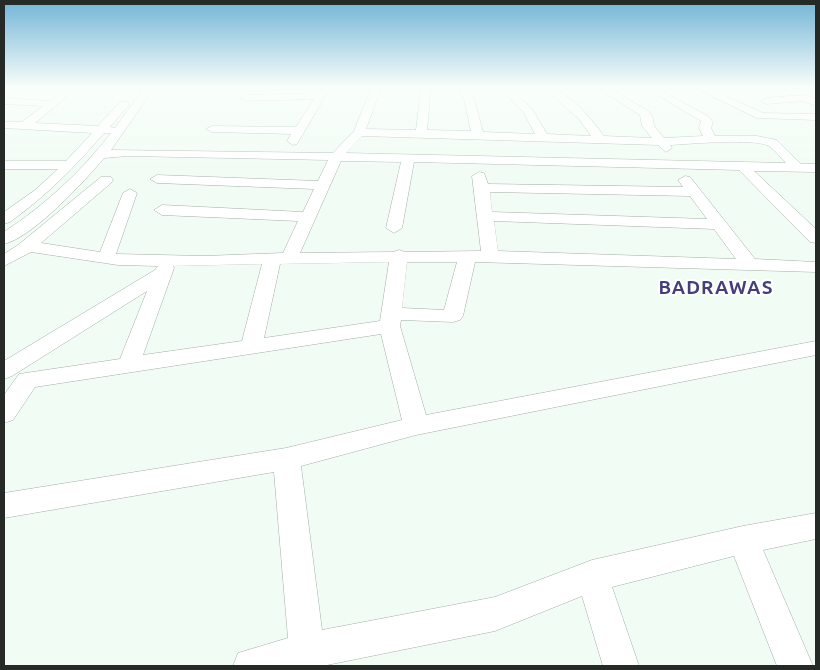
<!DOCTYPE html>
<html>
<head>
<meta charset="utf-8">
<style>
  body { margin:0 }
  #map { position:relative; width:820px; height:670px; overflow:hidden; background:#f1fcf4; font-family:Ubuntu,sans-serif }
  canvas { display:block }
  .frame { position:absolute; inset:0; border:5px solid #262a27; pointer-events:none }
</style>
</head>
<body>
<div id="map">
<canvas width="820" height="670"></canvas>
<div class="frame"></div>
</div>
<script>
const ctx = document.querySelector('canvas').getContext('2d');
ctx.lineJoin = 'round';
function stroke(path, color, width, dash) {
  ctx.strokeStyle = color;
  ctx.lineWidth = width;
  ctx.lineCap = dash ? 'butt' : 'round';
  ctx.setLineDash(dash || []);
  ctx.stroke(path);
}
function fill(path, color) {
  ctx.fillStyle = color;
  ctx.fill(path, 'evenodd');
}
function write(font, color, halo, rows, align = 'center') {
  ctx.font = font + ' Ubuntu,sans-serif';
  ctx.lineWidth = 4;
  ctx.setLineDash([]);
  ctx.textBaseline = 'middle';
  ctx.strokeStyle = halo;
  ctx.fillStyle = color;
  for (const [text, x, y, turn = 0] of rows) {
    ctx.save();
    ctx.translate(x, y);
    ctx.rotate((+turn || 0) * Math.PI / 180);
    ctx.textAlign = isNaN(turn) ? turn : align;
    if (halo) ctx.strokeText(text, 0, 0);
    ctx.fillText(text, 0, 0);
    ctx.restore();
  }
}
const minor = new Path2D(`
  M66,88h11l-42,35 63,3 22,-24h8v4l-18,21 5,1 29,-40h10l-43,62 222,3 21,-22 17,-43h10l-15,41 50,1 5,-42h10l-4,42 44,1 -7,-32 -6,-11h9l7,11 9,33 52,2 -11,-21 -24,-25h10l22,21 15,25 44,2 -13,-18 -34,-30c24,0 46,30 60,48l48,2 -10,-12 -2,-11 -43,-27h12l39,23 5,7 1,8 10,12 39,-2 -4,-8 2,-7 -56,-33h12l52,29 4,5 -2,6 4,8h42l20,4 24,24h15v8l-62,-1 62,58v14l-6,-1 -71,-72 -325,-8 -12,66 -8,5 -8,-5 15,-66 -60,-1 -41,92 93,-1 6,-2 6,2 76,-1 -9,-75 7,-4 5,1 4,11 195,3 -5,-7 7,-4 5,1 65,82 61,3v10l-341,-10 -12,54 -3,4 -7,2 -52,-2 -1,6 26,89 390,-74v14l-400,80 -115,31 21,164 173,-33 97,-37 151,-34 73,-13v26l-53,11 50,116h-36l-43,-110 -122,31 27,79h-36l-21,-70 -87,35 -173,35h-89l5,-13 50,-15 -14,-166 -270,46v-25l282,-45 116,-28 -21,-86 -346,53 -22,33 -9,3v-28l15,-21 101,-15 27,-68 -135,85 -8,3v-18l151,-91 3,-4 -40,-1 -87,-13 -27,14v-12l14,-9 83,-68h10l2,3 -2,3 -70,60 59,9 23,-59 7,-4 7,4 -21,61 88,2 79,-3 15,-32 -136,-6 -8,-5 8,-5 141,7 11,-23 -157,-6 -7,-4 7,-4 161,6 10,-21 -200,-4 -24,2c-19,23 -72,80 -100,86v-12c41,-27 77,-60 107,-99h-7c-30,35 -57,62 -94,89l-6,2v-12l31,-22 23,-21h-54v-8h62l26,-28 -88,-5v-6h18l21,-16 -39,-2v-6l46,3zM362,136l296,9 8,7 6,-4 -2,-3c19,-1 85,-7 99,1 6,4 12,12 17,17l-440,-10zM490,192l200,4 17,23 -215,-7zM494,221l220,8 22,30 -238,-8zM389,262l-9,59 -116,17 16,-74zM407,262h50l-13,48 -42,-2zM262,264l-20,77 -99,14 31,-87 -1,-2z
  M321,88h9l-33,56 -4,1 -6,-4 4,-7 -79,-2 -6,-3 6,-3 84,1 18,-28 -69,2 -5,-3 5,-3 73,-2z
  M695,88h13l55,25 53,1v6l-59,-2z
  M805,95l11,4v7l-12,-5 -38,3 -5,-3 5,-3z`);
stroke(minor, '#a4aea6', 1);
fill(minor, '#fff');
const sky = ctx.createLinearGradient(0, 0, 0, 182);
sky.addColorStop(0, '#72b4d7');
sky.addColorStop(0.48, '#f9fefa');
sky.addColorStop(1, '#f9fefa00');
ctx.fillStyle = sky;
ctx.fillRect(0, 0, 820, 182);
ctx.letterSpacing = '1px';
write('bold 19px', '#423f7c', '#fff', [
  ["BADRAWAS",716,288]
]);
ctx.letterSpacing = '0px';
</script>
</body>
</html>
